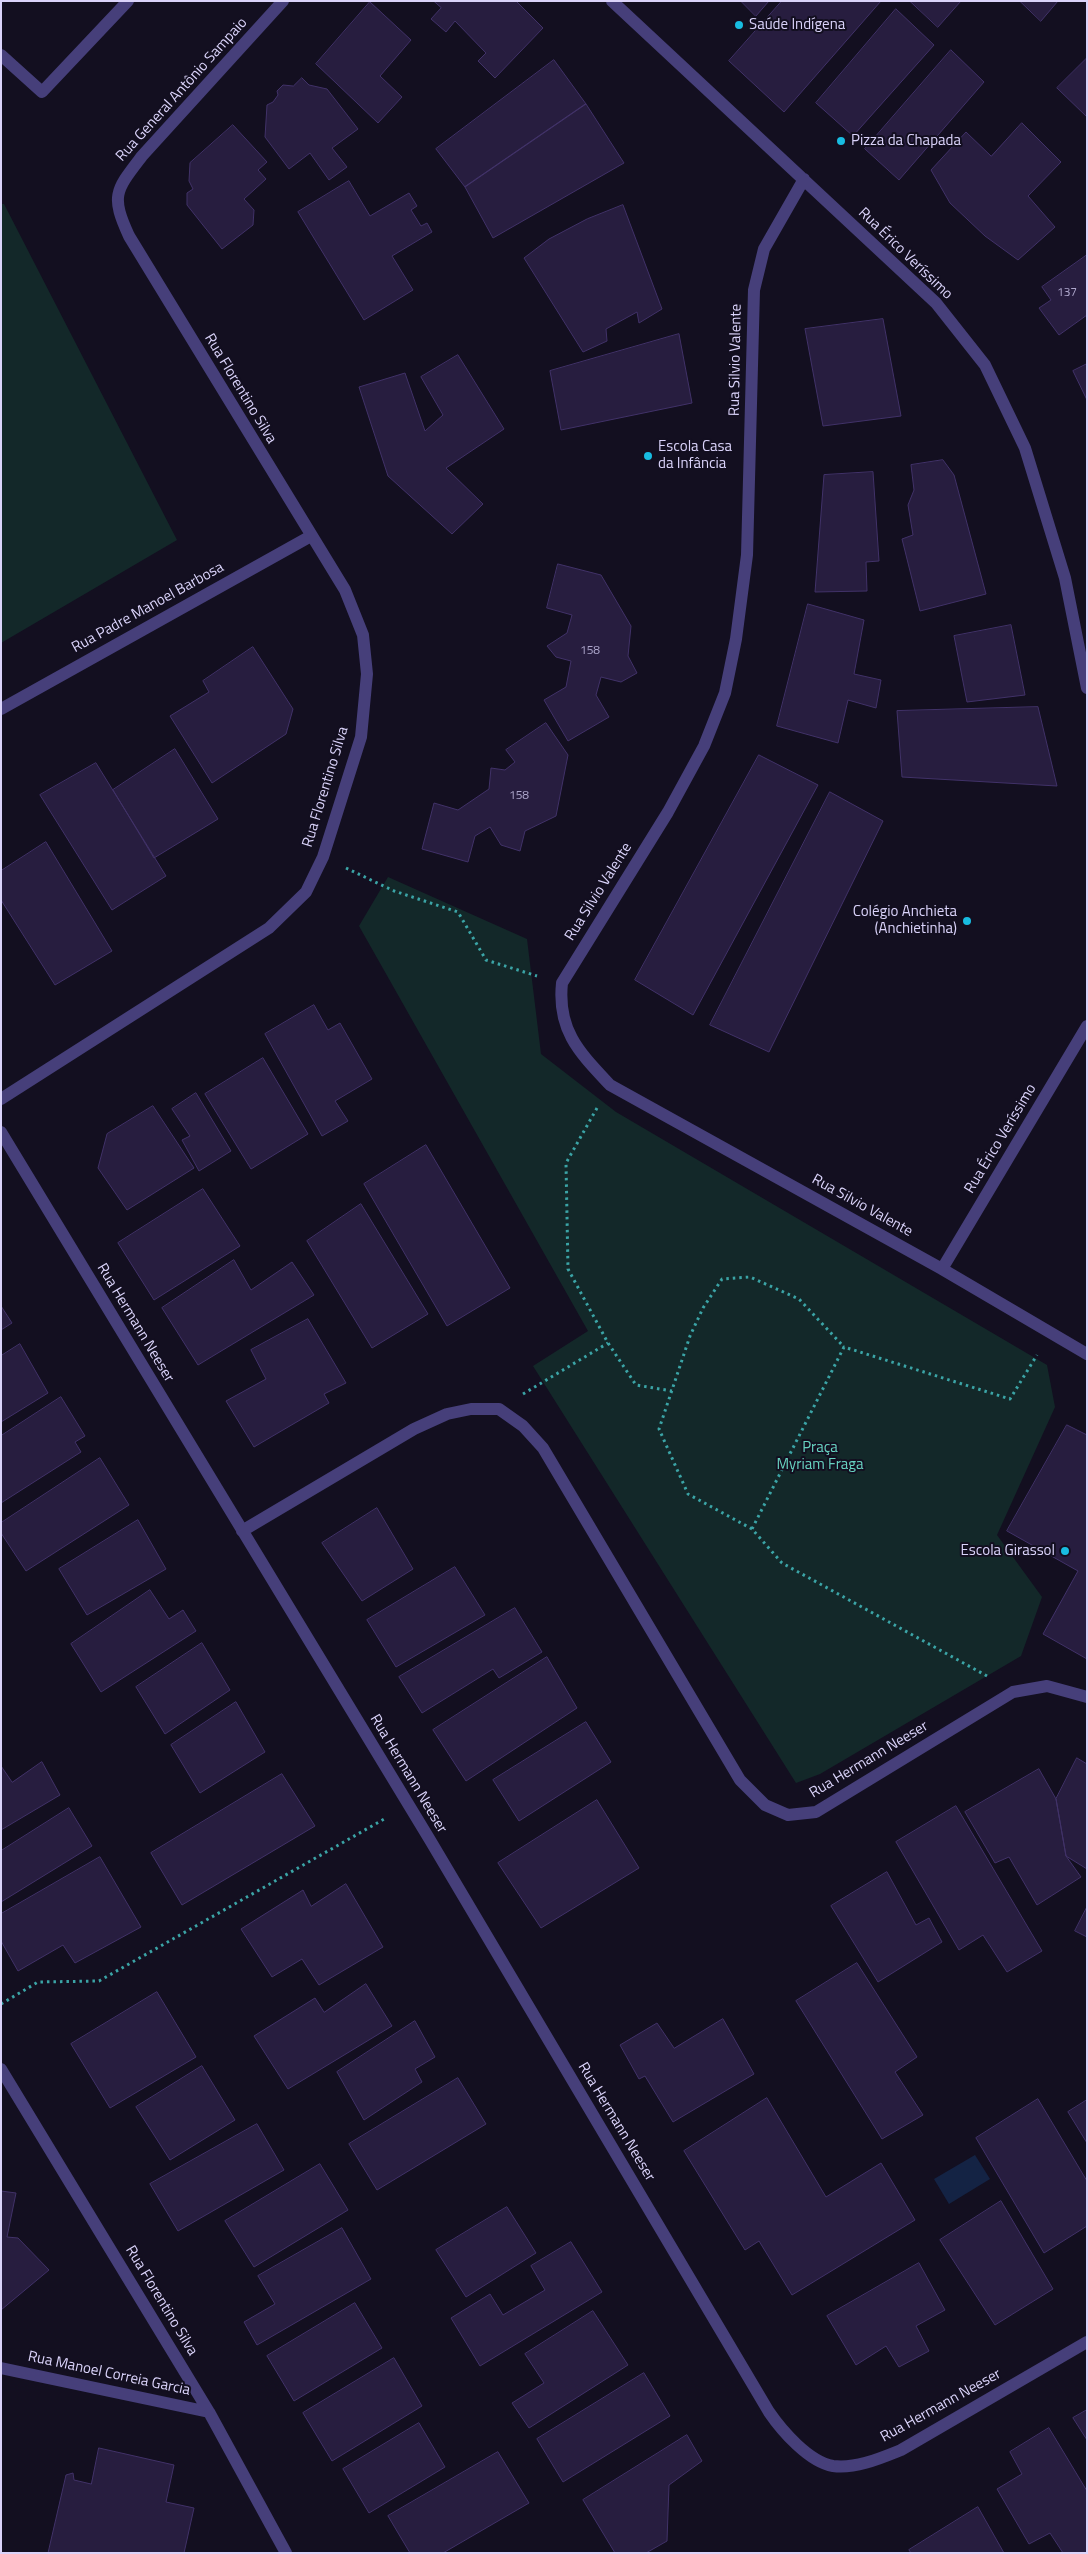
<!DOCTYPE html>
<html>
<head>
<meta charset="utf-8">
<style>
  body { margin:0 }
  #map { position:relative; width:1088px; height:2554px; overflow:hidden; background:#130f20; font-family:"Titillium Web",sans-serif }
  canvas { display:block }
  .frame { position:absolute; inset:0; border:2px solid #dad3fa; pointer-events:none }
</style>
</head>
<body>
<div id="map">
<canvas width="1088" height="2554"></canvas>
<div class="frame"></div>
</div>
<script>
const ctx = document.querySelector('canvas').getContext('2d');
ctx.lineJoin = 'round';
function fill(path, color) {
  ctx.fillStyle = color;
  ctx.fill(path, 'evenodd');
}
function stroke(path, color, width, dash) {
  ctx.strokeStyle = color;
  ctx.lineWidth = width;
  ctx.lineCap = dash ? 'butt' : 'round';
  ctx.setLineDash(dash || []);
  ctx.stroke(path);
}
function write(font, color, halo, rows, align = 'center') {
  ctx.font = font + ' "Titillium Web",sans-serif';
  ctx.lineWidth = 4;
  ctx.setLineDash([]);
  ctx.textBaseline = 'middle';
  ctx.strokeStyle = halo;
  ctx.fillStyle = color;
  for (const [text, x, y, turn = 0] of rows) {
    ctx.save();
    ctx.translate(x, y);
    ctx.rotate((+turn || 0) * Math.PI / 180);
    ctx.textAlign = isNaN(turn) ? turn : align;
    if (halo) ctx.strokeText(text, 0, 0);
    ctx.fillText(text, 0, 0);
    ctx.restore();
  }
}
fill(new Path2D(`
  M1,204h3l173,336 -176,103z
  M388,877l139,62 14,115 75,58 431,253 8,42 -58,128 45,62 -21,59 -201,118 -24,9 -263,-417 55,-35 -229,-405z`), '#132829');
fill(new Path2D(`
  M975,2155l15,24 -41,25 -15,-25z`), '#142344');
const building = new Path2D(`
  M434,1h82l27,27 -48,50 -17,-17 8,-8 -31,-32 -9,11 -15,-13 10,-11z
  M741,1h28l-13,15z
  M782,1h99l-97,111 -55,-51z
  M910,1h51l-23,26z
  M1020,1h38l-17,20z
  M370,2l41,38 -31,36 22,21 -24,26 -62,-59z
  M896,9l38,36 -81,91 -37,-33z
  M951,50l33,32 -85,98 -34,-31z
  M1087,58v59l-30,-29z
  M554,60l32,44 -121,83 -29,-38z
  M302,78l7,7 18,4 31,40 -26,19 15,19 -18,13 -19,-27 -21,16 -24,-32 2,-32 6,-3 5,-7 -1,-4 6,-6 10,1z
  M586,104l38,59 -131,75 -28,-51z
  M1022,123l39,39 -33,34 27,31 -37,33 -33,-24 -35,-33 -19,-33 35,-38 25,24z
  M233,125l34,37 -9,8 8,9 -22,20 10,11 -1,15 -31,24 -35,-44v-12l6,-4 -4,-8 1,-18z
  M349,181l21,35 39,-23 8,13 -6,4 10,16 6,-3 5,9 -40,24 21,34 -49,30 -66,-108z
  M623,205l39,104 -23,14 -2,-11 -31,17 1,12 -24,11 -59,-94 25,-19 38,-20z
  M1087,255v60l-28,20 -20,-27 12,-8 -9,-13z
  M883,319l18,97 -78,10 -18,-97z
  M679,334l13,69 -131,27 -11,-59z
  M458,355l46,74 -58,39 37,36 -31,30 -64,-58 -29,-89 46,-14 20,58 18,-16 -22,-38z
  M1087,364v36l-14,-29z
  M943,460l11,15 32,119 -66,17 -18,-72 11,-4 -5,-30 6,-15 -3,-25z
  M873,472l6,89 -13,1 1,29 -52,1 9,-117z
  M558,564l43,11 30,51 -3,30 9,17 -16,9 -20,-5 -5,18 13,22 -41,24 -24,-41 22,-13 5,-26 -15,-4 -9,-11 20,-13 5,-18 -25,-7z
  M808,604l56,16 -10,54 27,6 -5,28 -28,-8 -10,43 -61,-17z
  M1011,625l14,70 -58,7 -13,-66z
  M253,647l40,62 -7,25 -74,49 -42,-67 39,-24 -6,-11z
  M1038,707l19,79 -155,-9 -5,-66z
  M546,723l22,32 -12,61 -31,15 -5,20 -19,-6 -11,-18 -15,9 -7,26 -46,-13 12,-46 24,7 31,-21 2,-21 14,2 10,-8 -9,-12z
  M175,749l43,70 -64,39 -41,-68z
  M759,755l59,30 -125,230 -58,-35z
  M96,763l70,113 -54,34 -72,-115z
  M830,792l53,29 -114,231 -59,-27z
  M46,842l66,109 -57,34 -54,-85v-29z
  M314,1005l14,25 12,-7 32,56 -37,22 13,20 -26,15 -57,-102z
  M263,1058l45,76 -57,35 -46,-75z
  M196,1093l35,58 -32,20 -17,-31 8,-4 -18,-27z
  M153,1106l41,62 -67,42 -29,-42 9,-34z
  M426,1145l84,143 -63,38 -83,-142z
  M203,1189l37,57 -86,54 -36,-57z
  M361,1204l67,110 -56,34 -65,-107z
  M234,1260l17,30 41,-28 22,33 -116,70 -36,-57z
  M1,1306l11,17 -11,7z
  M308,1319l38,64 -22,11 5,9 -75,44 -28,-46 40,-22 -15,-29z
  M20,1344l28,49 -47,29v-66z
  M61,1397l24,39 -10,6 6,10 -80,51v-67z
  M1067,1425l20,10v224l-44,-25 35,-63 -71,-40z
  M100,1458l29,47 -103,66 -25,-38v-10z
  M377,1508l36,61 -51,32 -40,-58z
  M138,1520l28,49 -79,46 -28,-46z
  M455,1567l30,48 -89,52 -29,-47z
  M150,1590l19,29 14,-9 13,21 -95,61 -30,-48z
  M515,1608l27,44 -43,26 -6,-9 -71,44 -23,-36z
  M202,1643l28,47 -65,44 -29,-47z
  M547,1657l30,51 -111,73 -33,-51z
  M236,1702l29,50 -65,41 -29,-48z
  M586,1722l25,40 -92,59 -26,-41z
  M1077,1758l10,6v105l-21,-13 -10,-57z
  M42,1762l18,33 -59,35v-64l11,16z
  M1039,1769l17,30 10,57 15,21 -44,28 -28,-48 -14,6 -30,-51z
  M282,1774l33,52 -133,79 -31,-52z
  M597,1800l42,68 -98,60 -43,-65z
  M956,1806l86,145 -35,21 -24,-37 -24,15 -63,-108z
  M69,1808l23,38 -91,56v-51z
  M100,1857l41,70 -66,36 -12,-18 -45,26 -17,-30v-27z
  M887,1872l29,53 13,-7 13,24 -64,40 -47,-76z
  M346,1884l37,63 -64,38 -17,-26 -30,18 -31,-48 62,-39 8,16z
  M1087,1907v30l-12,-6z
  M857,1963l60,94 -22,15 28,43 -41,24 -86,-138z
  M366,1984l26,42 -104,63 -34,-53 61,-38 9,14z
  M157,1992l39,65 -86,51 -39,-64z
  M723,2019l31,55 -81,48 -28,-46 -6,3 -19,-34 37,-22 17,25z
  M415,2021l20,36 -20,12 7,13 -58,38 -27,-48z
  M202,2066l33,54 -65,40 -34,-53z
  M458,2078l28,46 -109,66 -28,-46z
  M767,2098l59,99 55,-34 34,57 -123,75 -33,-54 -14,9 -61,-99z
  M1038,2099l49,82v45l-43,27 -68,-115z
  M1087,2100v43l-19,-31z
  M257,2124l27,46 -106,61 -28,-47z
  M320,2164l28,46 -94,57 -29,-46z
  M1,2191l15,2 -9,44 11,1 31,32 -48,40z
  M1001,2201l52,88 -58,36 -55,-85z
  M507,2207l29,46 -70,44 -30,-47z
  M342,2228l29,51 -114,66 -13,-23 31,-18 -17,-28z
  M571,2242l31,50 -122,74 -29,-48 39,-24 13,21 42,-25 -14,-24z
  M919,2263l26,47 -29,16 13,25 -30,16 -13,-21 -30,19 -29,-49z
  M355,2303l27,45 -88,53 -27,-45z
  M593,2311l35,54 -99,63 -17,-25 32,-20 -19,-29z
  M394,2358l28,48 -90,55 -29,-48z
  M644,2373l26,43 -107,66 -26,-43z
  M1087,2410v30l-14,-22z
  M419,2423l26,44 -76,46 -26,-44z
  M1049,2428l38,63v62h-24l-13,-20 -21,11 -32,-55 25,-15 -12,-22z
  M687,2435l15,26 -33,24 -2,56 -21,12h-31l-32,-53z
  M99,2448l75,17 -8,37 28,6 -10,45h-136l18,-78 7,-2 1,7 17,4z
  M498,2452l31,51 -86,50h-33l-22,-37z
  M978,2507l26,46h-93l-2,-3z`);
fill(building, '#271d3f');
stroke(building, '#413268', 1);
stroke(new Path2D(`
  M346,868l48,23 64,21 28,48 51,16
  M597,1108l-31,55 2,106 40,74 28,42 36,6
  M523,1394l85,-51
  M752,1529l-64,-35 -29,-65 31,-93 13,-28 19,-29 28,-2 49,22 45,48
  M987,1676l-205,-113 -30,-34 92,-182 166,52 27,-44
  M1,2004l37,-22 61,-1 287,-163`), '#3ba4a6', 3, [2.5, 4]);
stroke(new Path2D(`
  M612,1l324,302 49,62 40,83 40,130 22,110
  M1,55l41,37 86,-91
  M804,179l-40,70 -10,41 -7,265 -11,84 -11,54 -21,53 -36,66 -106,171c-5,48 18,70 48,102l332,184 145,85
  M1,709l310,-173
  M1,1099l268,-171 37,-36 17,-35 38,-120 6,-63 -4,-39 -18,-45 -216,-354c-19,-41 -13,-46 13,-80l141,-155
  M1,1132l429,708 339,572c13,19 40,50 64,54 23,3 48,-8 68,-16l186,-108
  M942,1269l145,-243
  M242,1531l172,-102 33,-15 24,-5h28l24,17 20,22 197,332 25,25 23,10 28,-3 197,-120 34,-6 40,11
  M1,2069l208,343 77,141
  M1,2368l208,44`), '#463f7a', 12);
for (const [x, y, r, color] of [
  [739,25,5,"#18bce1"],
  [841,141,5,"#18bce1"],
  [648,456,5,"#18bce1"],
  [967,921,5,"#18bce1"],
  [1065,1551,5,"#18bce1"]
]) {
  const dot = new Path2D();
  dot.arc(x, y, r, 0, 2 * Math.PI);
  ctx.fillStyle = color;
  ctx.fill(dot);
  stroke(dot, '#130f20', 2);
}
write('12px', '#ada6cb', null, [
  ["137",1067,293],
  ["158",590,651],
  ["158",519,796]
]);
write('15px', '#dad3fa', '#130f20', [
  ["Saúde Indígena",749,25],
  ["Pizza da Chapada",851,141],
  ["Escola Casa",658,447],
  ["da Infância",658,464],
  ["Colégio Anchieta",957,912,"right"],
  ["(Anchietinha)",957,929,"right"],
  ["Escola Girassol",1055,1551,"right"]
], 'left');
write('15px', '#dad3fa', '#130f20', [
  ["Rua General Antônio Sampaio",182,90,-48],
  ["Rua Érico Veríssimo",905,254,44],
  ["Rua Silvio Valente",736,360,-89],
  ["Rua Florentino Silva",240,389,59],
  ["Rua Padre Manoel Barbosa",148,608,-29],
  ["Rua Florentino Silva",326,787,-73],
  ["Rua Silvio Valente",599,892,-58],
  ["Rua Érico Veríssimo",1001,1139,-59],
  ["Rua Silvio Valente",862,1206,29],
  ["Rua Hermann Neeser",135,1323,59],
  ["Rua Hermann Neeser",869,1760,-31],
  ["Rua Hermann Neeser",408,1774,59],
  ["Rua Hermann Neeser",616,2122,59],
  ["Rua Florentino Silva",161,2301,59],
  ["Rua Manoel Correia Garcia",109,2374,12],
  ["Rua Hermann Neeser",941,2406,-29]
]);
write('15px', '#67d2c0', '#130f20', [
  ["Praça",820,1448],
  ["Myriam Fraga",820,1465]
]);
</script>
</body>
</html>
